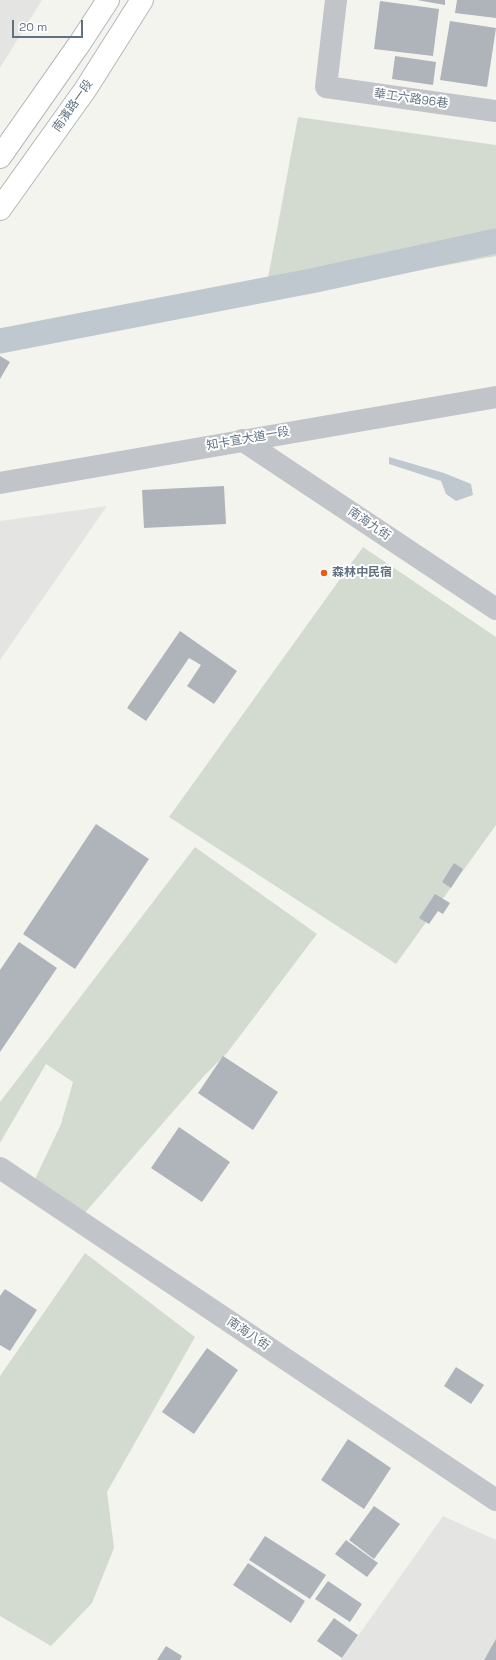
<!DOCTYPE html>
<html>
<head>
<meta charset="utf-8">
<style>
  body { margin:0 }
  #map { position:relative; width:496px; height:1660px; overflow:hidden; background:#f4f4ef; font-family:"Space Grotesk",sans-serif }
  canvas { display:block }
  .scale { position:absolute; left:12px; top:20px; width:71px; height:18px; box-sizing:border-box; border:2px solid #617182; border-top:0; padding-left:5px; font-size:12px; line-height:14px; white-space:nowrap; color:#617182; -webkit-text-stroke:3px #fff; paint-order:stroke }
</style>
</head>
<body>
<div id="map">
<canvas width="496" height="1660"></canvas>
<div class="scale">20 m</div>
</div>
<script>
const ctx = document.querySelector('canvas').getContext('2d');
ctx.lineJoin = 'round';
function fill(path, color) {
  ctx.fillStyle = color;
  ctx.fill(path, 'evenodd');
}
function stroke(path, color, width, dash) {
  ctx.strokeStyle = color;
  ctx.lineWidth = width;
  ctx.lineCap = dash ? 'butt' : 'round';
  ctx.setLineDash(dash || []);
  ctx.stroke(path);
}
function write(font, color, halo, rows, align = 'center') {
  ctx.font = font + ' "Space Grotesk","Noto Sans TC",sans-serif';
  ctx.lineWidth = 4;
  ctx.setLineDash([]);
  ctx.textBaseline = 'middle';
  ctx.strokeStyle = halo;
  ctx.fillStyle = color;
  for (const [text, x, y, turn = 0] of rows) {
    ctx.save();
    ctx.translate(x, y);
    ctx.rotate((+turn || 0) * Math.PI / 180);
    ctx.textAlign = isNaN(turn) ? turn : align;
    if (halo) ctx.strokeText(text, 0, 0);
    ctx.fillText(text, 0, 0);
    ctx.restore();
  }
}
fill(new Path2D(`
  M0,0h42l-42,68z
  M107,506l-107,154v-139z
  M443,1516l53,24v102l-13,18h-142z`), '#e4e5e3');
fill(new Path2D(`
  M298,117l198,28v111l-232,43z
  M363,547l133,90v188l-100,139 -227,-147z
  M195,847l122,87 -90,119 -24,24 -120,138 -48,-36 26,-55 12,-42 -27,-18 -46,79v-41z
  M85,1253l110,84 -88,155 7,56 -22,55 -41,43 -51,-30v-240z`), '#d3dbd0');
fill(new Path2D(`
  M389,457l55,16 27,11 2,11 -17,6 -10,-7 -5,-13 -52,-17z`), '#bec8ce');
stroke(new Path2D(`
  M0,341l316,-61 180,-39`), '#bec8ce', 25);
fill(new Path2D(`
  M417,0h28v5z
  M457,0h39v18l-41,-5z
  M380,1l59,8 -6,47 -59,-7z
  M450,21l46,7 -9,59 -47,-7z
  M395,56l41,6 -3,23 -41,-6z
  M0,356l10,6 -10,17z
  M224,486l2,38 -82,4 -2,-38z
  M180,631l57,40 -23,33 -27,-18 14,-21 -12,-7 -43,63 -19,-13z
  M96,824l53,35 -74,110 -52,-35z
  M454,863l9,6 -12,19 -9,-6z
  M435,894l15,9 -7,11 -5,-3 -9,13 -10,-6z
  M19,942l38,26 -57,84v-82z
  M223,1056l55,36 -25,38 -55,-37z
  M179,1127l51,35 -28,40 -51,-34z
  M5,1289l32,21 -27,41 -10,-6v-49z
  M207,1348l31,22 -44,64 -32,-22z
  M456,1367l28,18 -13,19 -27,-18z
  M348,1439l43,29 -27,41 -43,-29z
  M374,1506l26,18 -26,35 -25,-19z
  M265,1536l61,39 -16,24 -61,-39z
  M346,1540l32,23 -11,14 -32,-23z
  M248,1563l57,38 -14,22 -58,-38z
  M328,1581l34,23 -12,18 -35,-23z
  M334,1618l24,17 -16,23 -25,-17z
  M496,1639v21h-12z
  M166,1646l16,10 -2,4h-23z`), '#aeb4ba');
const secondary = new Path2D(`
  M0,157l80,-114 28,-43
  M0,209l85,-119 57,-90`);
stroke(secondary, '#b3b8bd', 24);
stroke(new Path2D(`
  M336,0l-10,87 170,24
  M242,440l254,169
  M0,1168l496,332`), '#c1c4c8', 22);
stroke(new Path2D(`
  M0,483l496,-86`), '#c1c4c8', 22);
stroke(secondary, '#fff', 22);
for (const [x, y, r, color] of [
  [324,573,4,"#eb5b18"]
]) {
  const dot = new Path2D();
  dot.arc(x, y, r, 0, 2 * Math.PI);
  ctx.fillStyle = color;
  ctx.fill(dot);
  stroke(dot, '#fff', 1.5);
}
write('12px', '#617182', '#fff', [
  ["華工六路96巷",411,99,8],
  ["南濱路一段",73,106,-55],
  ["知卡宣大道一段",248,439,-10],
  ["南海九街",369,524,34],
  ["南海八街",248,1334,34]
]);
write('bold 12px', '#617182', '#fff', [
  ["森林中民宿",332,573]
], 'left');
</script>
</body>
</html>
